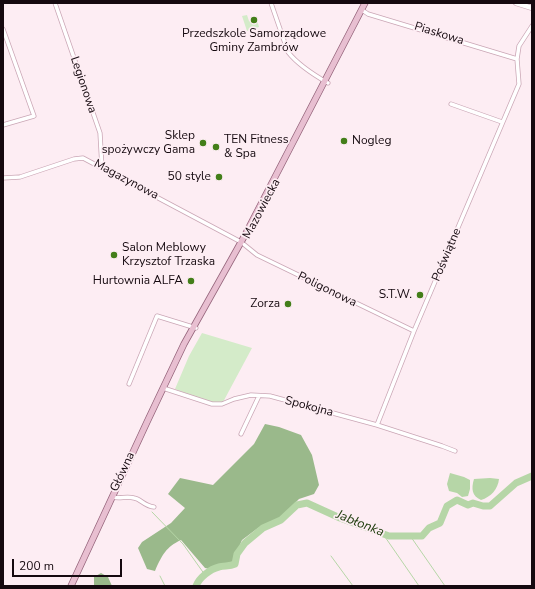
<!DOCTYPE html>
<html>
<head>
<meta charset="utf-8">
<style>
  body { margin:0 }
  #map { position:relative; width:535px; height:589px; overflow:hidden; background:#fdedf3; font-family:"Nunito Sans",sans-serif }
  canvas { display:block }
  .frame { position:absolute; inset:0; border:4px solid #15090f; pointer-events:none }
  .scale { position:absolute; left:12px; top:559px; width:110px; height:18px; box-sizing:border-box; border:2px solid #15090f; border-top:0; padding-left:5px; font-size:12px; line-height:14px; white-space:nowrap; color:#15090f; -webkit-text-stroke:3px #fdedf3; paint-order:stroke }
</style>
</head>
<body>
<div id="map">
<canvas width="535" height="589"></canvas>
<div class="frame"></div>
<div class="scale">200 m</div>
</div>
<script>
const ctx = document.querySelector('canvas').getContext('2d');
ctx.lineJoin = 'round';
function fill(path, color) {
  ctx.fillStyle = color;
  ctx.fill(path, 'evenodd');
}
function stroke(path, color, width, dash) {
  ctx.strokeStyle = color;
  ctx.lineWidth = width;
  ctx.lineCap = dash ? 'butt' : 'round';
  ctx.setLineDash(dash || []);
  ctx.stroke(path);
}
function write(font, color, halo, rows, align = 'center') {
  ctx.font = font + ' "Nunito Sans",sans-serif';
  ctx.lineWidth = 3.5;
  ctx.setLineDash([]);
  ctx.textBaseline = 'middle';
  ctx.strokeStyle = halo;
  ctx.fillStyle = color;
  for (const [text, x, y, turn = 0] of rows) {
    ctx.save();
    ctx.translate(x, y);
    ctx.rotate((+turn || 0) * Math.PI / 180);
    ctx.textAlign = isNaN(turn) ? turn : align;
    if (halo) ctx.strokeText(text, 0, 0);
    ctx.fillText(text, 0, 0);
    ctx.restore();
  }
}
fill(new Path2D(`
  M247,15l2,6 8,-1 2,7 -12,4 -5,-15z
  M202,333l50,15 -30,56h-10l-37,-15 14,-33z`), '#d4ebc9');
fill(new Path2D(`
  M265,424l14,3 22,8 11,20 7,30 -5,9 -15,5 -18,18 -23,11 -16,12 -10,23 -14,1 -8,5 -5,-1 -24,-28c-15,7 -19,15 -26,31l-8,-2 -9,-21 4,-6 29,-19 14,-15 -17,-14 12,-16 33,7 41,-41z
  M101,573l7,4 4,9h-18v-9z`), '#9ab98b');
fill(new Path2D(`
  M450,473l14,4 6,3v9l-2,7 -6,1 -5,-4 -8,-2 -2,-7z
  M490,478l9,1c-1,10 -8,18 -18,21 -9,-4 -10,-11 -7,-21z`), '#b6d6a7');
stroke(new Path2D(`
  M152,512l31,32 22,31
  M383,534l36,52
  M411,537l34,49
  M331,556l22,30
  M160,576l5,10`), '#b6d6a7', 1);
stroke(new Path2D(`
  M196,586c3,-8 14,-17 23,-19 5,-2 10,0 16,-3l2,-10 8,-11 18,-15 18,-8 16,-15 10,-2 33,15 49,18h33l7,-8 11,-5 7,-17 10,-6 11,5 5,-2 10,3h7l26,-23 16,-7`), '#b6d6a7', 7);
const minor = new Path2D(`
  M55,3l45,130 2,35
  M271,3l17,49c10,13 26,23 40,31
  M362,10l6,4 149,45
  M3,29l31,87 -31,9
  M451,104l51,18
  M3,178l17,-1 54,-18 9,-1 158,84 16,13 157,76
  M129,384l28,-68 39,12
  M163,388l49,16h10l12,-5 17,-4 19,1 107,29 65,21 13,5
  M377,425l37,-94 105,-247 -2,-25 2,-13 13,-20
  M241,434l18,-38
  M112,497c7,2 15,-1 22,1 7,1 10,8 20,9`);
const tertiary = new Path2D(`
  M516,3l16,5`);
const primary = new Path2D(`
  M71,586l76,-164 37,-78 61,-109 120,-232`);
stroke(minor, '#caa6b5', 5);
stroke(tertiary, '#caa6b5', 6);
stroke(primary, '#94637a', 7);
stroke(minor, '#fff', 3.5);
stroke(tertiary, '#fff', 4.5);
stroke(primary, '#e8bfd1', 5.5);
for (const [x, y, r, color] of [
  [254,20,4,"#437e19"],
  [344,141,4,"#437e19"],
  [203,143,4,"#437e19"],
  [216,147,4,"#437e19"],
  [219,177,4,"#437e19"],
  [114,255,4,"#437e19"],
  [191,281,4,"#437e19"],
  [420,295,4,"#437e19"],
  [288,304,4,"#437e19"]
]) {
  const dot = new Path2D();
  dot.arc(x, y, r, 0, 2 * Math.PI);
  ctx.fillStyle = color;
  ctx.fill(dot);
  stroke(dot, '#fdedf3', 1.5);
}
write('12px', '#15090f', '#fdedf3', [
  ["Przedszkole Samorządowe",254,34,"center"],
  ["Gminy Zambrów",254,48,"center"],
  ["Sklep",195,136],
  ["spożywczy Gama",195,150],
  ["TEN Fitness",224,140,"left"],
  ["& Spa",224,154,"left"],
  ["Nogleg",352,141,"left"],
  ["50 style",211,177],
  ["Salon Meblowy",122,248,"left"],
  ["Krzysztof Trzaska",122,262,"left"],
  ["Hurtownia ALFA",183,281],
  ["S.T.W.",412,295],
  ["Zorza",280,304]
], 'right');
write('12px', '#15090f', '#fdedf3', [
  ["Piaskowa",439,34,17],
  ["Legionowa",83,85,71],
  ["Magazynowa",126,180,28],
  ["Mazowiecka",262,209,-62],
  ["Poświątne",447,255,-67],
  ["Poligonowa",327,290,26],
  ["Spokojna",309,407,15],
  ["Główna",123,472,-65]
]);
write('italic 13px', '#203e0e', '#fdedf3', [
  ["Jabłonka",360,524,22]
]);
</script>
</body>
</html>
